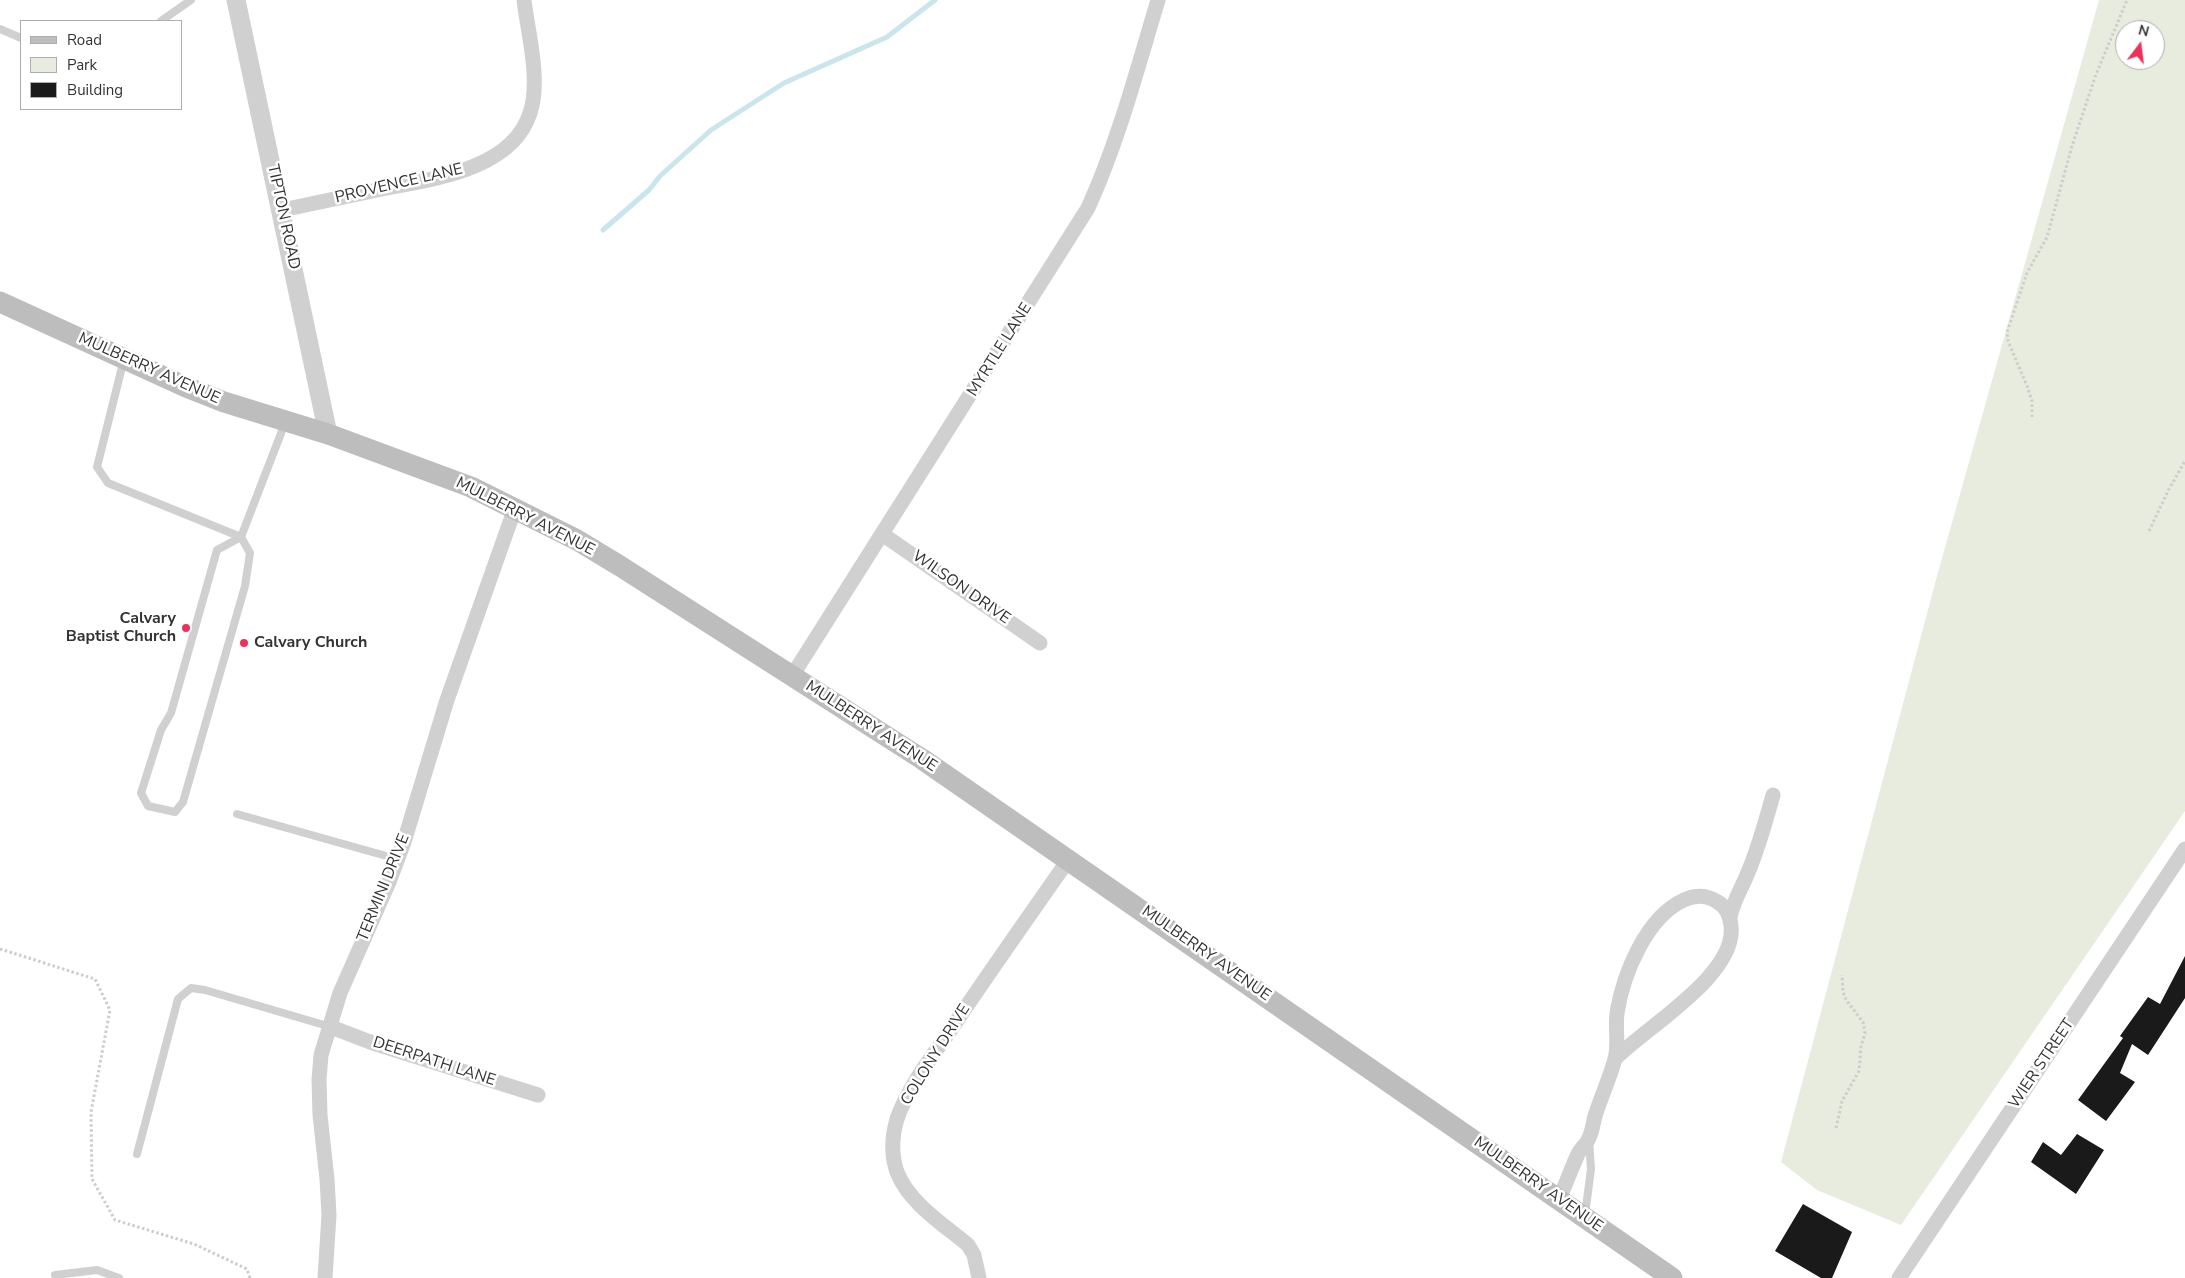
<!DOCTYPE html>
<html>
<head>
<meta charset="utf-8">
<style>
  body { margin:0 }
  #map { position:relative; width:2185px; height:1278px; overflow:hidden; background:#fff; font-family:"Nunito Sans",sans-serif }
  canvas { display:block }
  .legend { position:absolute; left:20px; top:20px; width:162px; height:90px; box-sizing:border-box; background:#fff; border:1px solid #adadad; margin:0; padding:6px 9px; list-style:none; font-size:15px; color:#333 }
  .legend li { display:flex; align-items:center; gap:10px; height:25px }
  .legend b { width:25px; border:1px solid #adadad }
  .north { position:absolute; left:2115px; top:20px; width:50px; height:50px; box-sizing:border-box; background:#fff; border:1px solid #adadad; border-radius:50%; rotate:15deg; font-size:14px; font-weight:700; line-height:20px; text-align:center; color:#333 }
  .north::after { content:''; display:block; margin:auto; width:18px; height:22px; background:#ed3158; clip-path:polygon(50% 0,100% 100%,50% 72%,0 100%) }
</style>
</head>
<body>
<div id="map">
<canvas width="2185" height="1278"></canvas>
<ul class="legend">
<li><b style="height:6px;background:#bdbdbd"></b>Road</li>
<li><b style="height:14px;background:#e8ecde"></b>Park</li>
<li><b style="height:14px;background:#1a1a1a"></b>Building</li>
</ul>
<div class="north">N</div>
</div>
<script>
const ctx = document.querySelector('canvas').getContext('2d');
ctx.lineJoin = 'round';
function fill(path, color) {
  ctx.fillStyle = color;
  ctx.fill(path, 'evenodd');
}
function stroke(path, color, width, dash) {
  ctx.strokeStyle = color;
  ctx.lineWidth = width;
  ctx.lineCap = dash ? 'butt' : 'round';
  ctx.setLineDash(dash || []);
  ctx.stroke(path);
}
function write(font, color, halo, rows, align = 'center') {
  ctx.font = font + ' "Nunito Sans",sans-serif';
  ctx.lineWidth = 5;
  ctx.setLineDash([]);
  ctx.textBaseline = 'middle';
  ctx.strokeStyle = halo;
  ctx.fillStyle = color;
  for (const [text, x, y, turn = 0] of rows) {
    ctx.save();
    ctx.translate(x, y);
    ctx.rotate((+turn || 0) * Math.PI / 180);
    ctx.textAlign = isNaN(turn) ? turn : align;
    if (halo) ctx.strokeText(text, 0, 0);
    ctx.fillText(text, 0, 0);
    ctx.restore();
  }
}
fill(new Path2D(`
  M2099,0h86v811l-284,414 -84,-35 -36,-28 156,-586zM2125,30h30v30h-30z`), '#e8ecde');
stroke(new Path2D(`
  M603,230l46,-40 11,-14 51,-46 73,-47 103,-46 48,-37`), '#cae5ed', 5);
fill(new Path2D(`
  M2185,956v42l-37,57 -16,-11 -12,29 15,9 -29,39 -28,-21 45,-62 -3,-2 28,-39 12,7z
  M2077,1134l27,16 -28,44 -45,-32 12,-20 18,13z
  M1803,1204l49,28 -20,46h-11l-46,-27z`), '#1a1a1a');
stroke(new Path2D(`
  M2032,417v-16l-5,-15 -19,-45 -1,-9 20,-59 20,-36 25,-91 23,-69 32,-77
  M2149,531l20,-42 16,-28
  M0,949l95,30 15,31 -19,102 1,67 23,41 79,24 53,25 3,9
  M1836,1128l6,-27 17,-30 2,-24 4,-14 -2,-11 -17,-22 -3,-8 -1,-17`), '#cdcdcd', 3, [2.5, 2.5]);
stroke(new Path2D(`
  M161,21l30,-21
  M0,29l21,9
  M124,359l-27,108 11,16 133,54 9,16 -5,33 -62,216 -8,10 -27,-6 -7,-13 20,-63 10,-17 46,-163 24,-13 44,-114
  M237,814l160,45
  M137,1154l41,-155 13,-11 14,2 126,37
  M1585,1215l6,-46 -2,-29
  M55,1275l42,-5 22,8`), '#d0d0d0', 8);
stroke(new Path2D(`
  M282,210c33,-7 67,-14 100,-21 50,-10 130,-19 148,-76 11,-33 -2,-79 -6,-113
  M882,534l158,109
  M792,676l296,-468c30,-66 49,-138 70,-208
  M1730,917c3,-16 13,-31 19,-47 10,-24 17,-50 24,-75
  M331,1027l39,15 168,53
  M1559,1199c7,-15 12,-30 19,-45 3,-6 9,-10 11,-16 4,-8 4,-17 7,-25 6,-18 14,-36 19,-54 4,-14 0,-31 2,-46 6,-38 29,-96 67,-113 11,-5 22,-5 32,1 10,5 14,14 15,25 6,49 -85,101 -116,133
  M325,1278l4,-63 -2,-36 -7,-64 -1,-35 2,-25 19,-62 49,-111 15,-40 43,-142 68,-192
  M979,1278l-5,-23 -6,-10c-25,-21 -59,-42 -71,-73 -6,-17 -5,-36 0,-53 12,-35 39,-67 59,-97 37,-55 75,-109 113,-163
  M1899,1278l286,-429`), '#d0d0d0', 15);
stroke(new Path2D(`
  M236,0l92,434`), '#d0d0d0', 19);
stroke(new Path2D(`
  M0,302l186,85 38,15 104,32 143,53 106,53 43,26 302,193 750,519`), '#bdbdbd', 21);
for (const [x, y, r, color] of [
  [186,628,5,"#ed3158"],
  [244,643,5,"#ed3158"]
]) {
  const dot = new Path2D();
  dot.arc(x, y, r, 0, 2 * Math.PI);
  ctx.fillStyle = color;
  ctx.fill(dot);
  stroke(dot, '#fff', 2);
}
write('16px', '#333', '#fff', [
  ["PROVENCE LANE",399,184,-13],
  ["TIPTON ROAD",283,217,78],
  ["MYRTLE LANE",1000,350,-58],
  ["MULBERRY AVENUE",149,369,24],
  ["MULBERRY AVENUE",525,517,27],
  ["WILSON DRIVE",961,588,35],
  ["MULBERRY AVENUE",871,727,33],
  ["TERMINI DRIVE",384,888,-68],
  ["MULBERRY AVENUE",1206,954,35],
  ["COLONY DRIVE",936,1055,-58],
  ["DEERPATH LANE",434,1062,18],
  ["WIER STREET",2042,1064,-56],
  ["MULBERRY AVENUE",1538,1185,35]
]);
write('bold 16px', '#333', '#fff', [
  ["Calvary",176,619],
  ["Baptist Church",176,637],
  ["Calvary Church",254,643,"left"]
], 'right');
</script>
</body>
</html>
